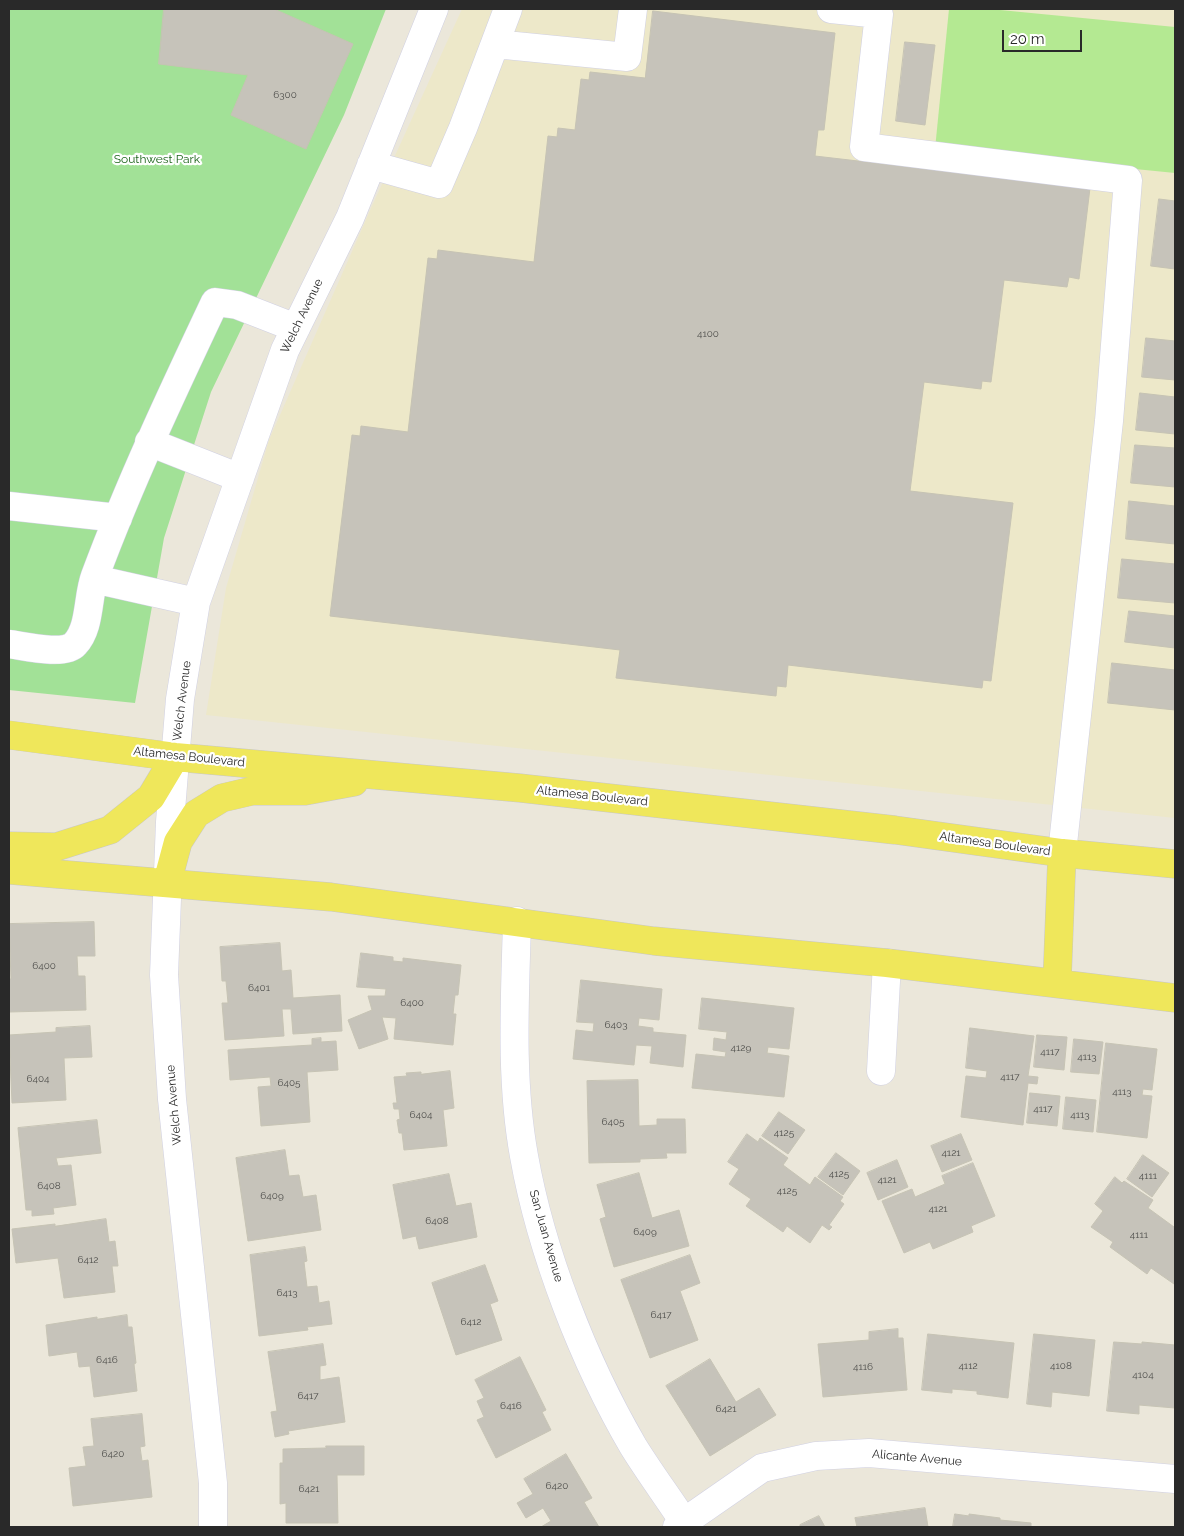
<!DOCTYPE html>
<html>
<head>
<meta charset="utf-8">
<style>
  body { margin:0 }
  #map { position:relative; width:1184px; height:1536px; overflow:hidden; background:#ebe7da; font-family:Raleway,sans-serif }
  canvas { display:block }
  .frame { position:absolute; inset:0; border:10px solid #292929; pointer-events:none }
  .scale { position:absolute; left:1002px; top:30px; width:80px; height:22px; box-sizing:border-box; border:2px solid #292929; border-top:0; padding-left:6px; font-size:15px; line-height:18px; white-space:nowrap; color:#292929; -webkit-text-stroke:4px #fff; paint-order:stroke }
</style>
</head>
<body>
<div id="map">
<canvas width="1184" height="1536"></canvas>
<div class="frame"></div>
<div class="scale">20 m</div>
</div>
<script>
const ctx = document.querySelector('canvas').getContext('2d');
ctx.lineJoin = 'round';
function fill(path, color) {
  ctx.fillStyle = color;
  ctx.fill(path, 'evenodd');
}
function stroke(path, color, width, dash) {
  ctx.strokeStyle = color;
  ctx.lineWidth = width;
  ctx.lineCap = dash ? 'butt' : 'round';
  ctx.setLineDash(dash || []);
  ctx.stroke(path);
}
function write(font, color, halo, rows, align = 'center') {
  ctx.font = font + ' Raleway,sans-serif';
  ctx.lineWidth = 4.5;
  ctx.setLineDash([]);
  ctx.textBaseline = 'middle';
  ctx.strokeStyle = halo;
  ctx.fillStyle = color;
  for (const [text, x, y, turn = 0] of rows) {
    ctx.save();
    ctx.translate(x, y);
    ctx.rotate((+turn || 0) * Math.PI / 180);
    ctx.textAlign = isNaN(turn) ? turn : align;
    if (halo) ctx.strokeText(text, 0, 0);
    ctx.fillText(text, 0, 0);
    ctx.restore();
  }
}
fill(new Path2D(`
  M462,9h713v809l-969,-103 20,-127 43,-148 103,-234z`), '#ede8c9');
fill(new Path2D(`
  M9,9h377l-42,106 -133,277 -47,146 -29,165 -126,-13z`), '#a2e197');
fill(new Path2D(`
  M949,9h41l185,18v146l-240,-24z`), '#b4e992');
const building = new Path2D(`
  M164,9h110l79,35 -47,105 -75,-34 17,-40 -89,-11z
  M653,11l182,22 -11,97h-6l-3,26 275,32 -11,91 -10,-2 -2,10 -63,-7 -13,102 -9,-1 -1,8 -57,-7 -14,109 103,12 -22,178 -8,-1 -1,8 -194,-23 -2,22 -9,-1 -1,10 -160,-18 4,-28 -290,-34 22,-181 8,1 1,-10 47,6 20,-174 9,1 1,-9 96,12 14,-126 9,1 1,-9 17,2 6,-51 8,1 1,-8 55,6z
  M905,42l30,3 -10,80 -29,-4z
  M1159,199l16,2v68l-24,-3z
  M1146,338l29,3v39l-33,-3z
  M1140,393l35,4v37l-39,-4z
  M1135,445l40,3v39l-44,-4z
  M1129,501l46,5v38l-49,-5z
  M1122,559l53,5v39l-57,-5z
  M1129,611l46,5v32l-50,-6z
  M1112,663l63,7v40l-67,-7z
  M94,922l1,34h-18l1,20h7l1,34 -77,2v-33h2l-2,-55z
  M280,943l2,28 9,-1 2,28 47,-3 2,36 -49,3 -2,-25h-9l2,27 -59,4 -3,-37h6l-2,-22h-4l-2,-34z
  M361,953l32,4v4l10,1v-4l58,7 -3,30h-3l-2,19h3l-3,31 -59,-6 2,-21 -14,-1 6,22 -29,10 -11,-29 24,-10 -4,-14h17l1,-7 -29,-2z
  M581,980l81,9 -3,31 -20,-2 -1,8 15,2v4l33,3 -3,32 -33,-4 2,-17 -16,-1 -2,20 -61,-6 3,-29 17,2 1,-9 -17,-1z
  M702,998l92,10 -5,41 -21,-2 -1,6 22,3 -5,41 -92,-9 4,-34 29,3 1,-5 -13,-2 1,-12 12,2 1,-8 -28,-3z
  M90,1026l2,31 -28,1 2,42 -54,3 -3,-68 47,-3v-4z
  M970,1028l64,8 -6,40 10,1 -1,7 -9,-1 -5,42 -62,-8 5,-41 20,2 1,-7 -21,-3z
  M1037,1035l30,2 -3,33 -30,-3z
  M321,1038v4l15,-1 2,29 -31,2 3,50 -49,4 -3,-39 13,-1 -1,-9 -40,3 -2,-30 84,-5v-6z
  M1074,1039l29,3 -4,32 -28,-2z
  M1106,1043l51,6 -5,41 -9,-1 -1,6 10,1 -5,42 -50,-6z
  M450,1071l4,37 -11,2 4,36 -43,4 -2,-17h-3l-2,-13 3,-1 -1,-10h-5l-1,-6h4l-3,-26 13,-1 -1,-3 15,-1v2z
  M638,1080l1,46 18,-1v-6h28l1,34h-20l1,5 -27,1v3l-51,1 -2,-82z
  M1030,1093l30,3 -3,30 -30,-3z
  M1066,1097l30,3 -3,32 -30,-3z
  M779,1112l26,18 -17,24 -26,-18z
  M97,1120l4,33 -45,5 2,8 13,-1 5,40 -23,3 1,6 -22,2v-6h-6l-8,-82z
  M747,1134l11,8 2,-4 28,20 -5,7 27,20 5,-8 28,20 -3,4 4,3 -15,21 3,2 -3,3 -7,-5 -12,18 -23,-17 -4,6 -37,-26 5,-7 -22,-15 10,-15 -11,-7z
  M961,1134l11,26 -30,12 -11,-26z
  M285,1150l4,26 10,-1 4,22 13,-2 5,35 -73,11 -12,-83z
  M836,1153l24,18 -17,24 -25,-18z
  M1143,1155l26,18 -17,24 -25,-18z
  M897,1160l11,27 -30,13 -11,-27z
  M973,1163l22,53 -24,10 2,6 -40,17 -3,-7 -26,11 -22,-52 30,-12 3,8 30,-13 -3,-8z
  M639,1173l13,45 27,-8 10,36 -75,21 -14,-48 6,-2 -9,-32z
  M449,1174l7,32 15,-3 6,34 -58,12 -3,-13 -13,3 -10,-54z
  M1115,1177l7,6 2,-2 29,19 -5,8 26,19 1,-2 -1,59 -23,-16 -4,6 -37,-27 3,-5 -22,-15 12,-16 -8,-7z
  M106,1219l3,23 6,-1 3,25h-6l3,26 -51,6 -6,-40 -42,5 -4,-34 43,-5v2z
  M305,1247l2,14 -3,1 3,25 10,-1 2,17 10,-2 3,23 -25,3 1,3 -49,6 -9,-81z
  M690,1255l10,28 -20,8 18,49 -48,18 -29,-78z
  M485,1265l13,36 -8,3 12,36 -46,15 -24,-72z
  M127,1315l1,12h4l4,36 -2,1 3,27 -43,6 -4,-31 -11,1 -2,-15 -28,4 -3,-31 51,-8v2z
  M898,1329v9h5l4,52 -84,7 -5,-53 51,-4v-8z
  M928,1334l86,9 -6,55 -31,-4v-3l-25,-2v4l-30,-3z
  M1034,1334l61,6 -6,56 -37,-4 -1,15 -24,-3z
  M1114,1342l28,2v-2l33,3v63l-36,-3v9l-32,-3z
  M323,1344l3,21 -6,1v14l19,-3 6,45 -57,9 1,3 -14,3 -4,-25 6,-1 -9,-59z
  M520,1357l26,53 -4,2 9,18 -55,28 -19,-38 7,-3 -7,-16 7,-3 -9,-18z
  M710,1359l26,43 23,-14 17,27 -66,41 -44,-70z
  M142,1414l3,32 -5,1 2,14 6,-1 4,37 -79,9 -4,-38 17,-2 -3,-19 11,-1 -3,-27z
  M326,1446h38v29h-27l1,48h-52v-20l-6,1v-41h3v-14l43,-1z
  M566,1454l26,44 -8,4 15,25h-58l10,-6 -8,-13 -17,10 -9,-15 16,-9 -9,-15z
  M925,1508l3,19h-71l-2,-9z
  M955,1514l14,2v-2l31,4v2l31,3v4h-78z
  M819,1516l6,11h-25v-2z`);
fill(building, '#c6c3ba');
stroke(building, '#c6c3b4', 1);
const minor = new Path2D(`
  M831,9l48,5 -15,133 264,33 -19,241 -47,432
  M495,44l132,13 6,-48
  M371,165l68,19 24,-56 45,-119
  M149,442l91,36
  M9,506l109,12
  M94,579l102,23
  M9,644c15,2 56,12 66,0 16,-17 12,-47 20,-68 35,-94 77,-183 120,-274l22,3 59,23
  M517,921c-2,78 -7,158 7,235 17,96 60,206 109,290 16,26 34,50 51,76
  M881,1071l6,-108
  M213,1527v-44l-41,-384 -8,-124 6,-153 10,-123 16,-97 89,-252 65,-132 84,-209
  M677,1527l85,-59 54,-12 53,-3 306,26`);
const major = new Path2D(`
  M9,735l166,22 345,31 375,42 167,23 113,11
  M9,846l47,1 54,-17 41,-33 24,-40
  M9,870l322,27 323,44 233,22 288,35
  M167,883l11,-41 18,-28 26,-16 30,-7h53l49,-9
  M1057,983l5,-130`);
stroke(minor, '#d0d0e2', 29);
stroke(major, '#c7c7c7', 29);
stroke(minor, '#fff', 28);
stroke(major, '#efe75b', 28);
write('10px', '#50504d', null, [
  ["6300",285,95],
  ["4100",708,334],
  ["6400",44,966],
  ["6401",259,988],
  ["6400",412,1003],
  ["6403",616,1025],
  ["4129",741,1048],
  ["4117",1050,1052],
  ["4113",1087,1057],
  ["4117",1010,1077],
  ["6404",38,1079],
  ["6405",289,1083],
  ["4113",1122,1092],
  ["4117",1043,1109],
  ["6404",421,1115],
  ["4113",1080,1115],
  ["6405",613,1122],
  ["4125",784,1133],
  ["4121",951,1153],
  ["4125",839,1174],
  ["4111",1148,1176],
  ["4121",887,1180],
  ["6408",49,1186],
  ["4125",787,1191],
  ["6409",272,1196],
  ["4121",938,1209],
  ["6408",437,1221],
  ["6409",645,1232],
  ["4111",1139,1235],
  ["6412",88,1260],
  ["6413",287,1293],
  ["6417",661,1315],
  ["6412",471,1322],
  ["6416",107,1360],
  ["4112",968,1366],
  ["4108",1061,1366],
  ["4116",863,1367],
  ["4104",1143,1375],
  ["6417",308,1396],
  ["6416",511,1406],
  ["6421",726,1409],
  ["6420",113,1454],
  ["6420",557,1486],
  ["6421",309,1489]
]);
write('12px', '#1c641a', '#fff', [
  ["Southwest Park",157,159]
]);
write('12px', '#292929', '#fff', [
  ["Welch Avenue",302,316,-64],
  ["Welch Avenue",182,701,-83],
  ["Altamesa Boulevard",189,757,6],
  ["Altamesa Boulevard",592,796,6],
  ["Altamesa Boulevard",995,844,8],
  ["Welch Avenue",174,1105,-95],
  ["San Juan Avenue",546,1236,74],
  ["Alicante Avenue",917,1458,5]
]);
</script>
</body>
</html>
